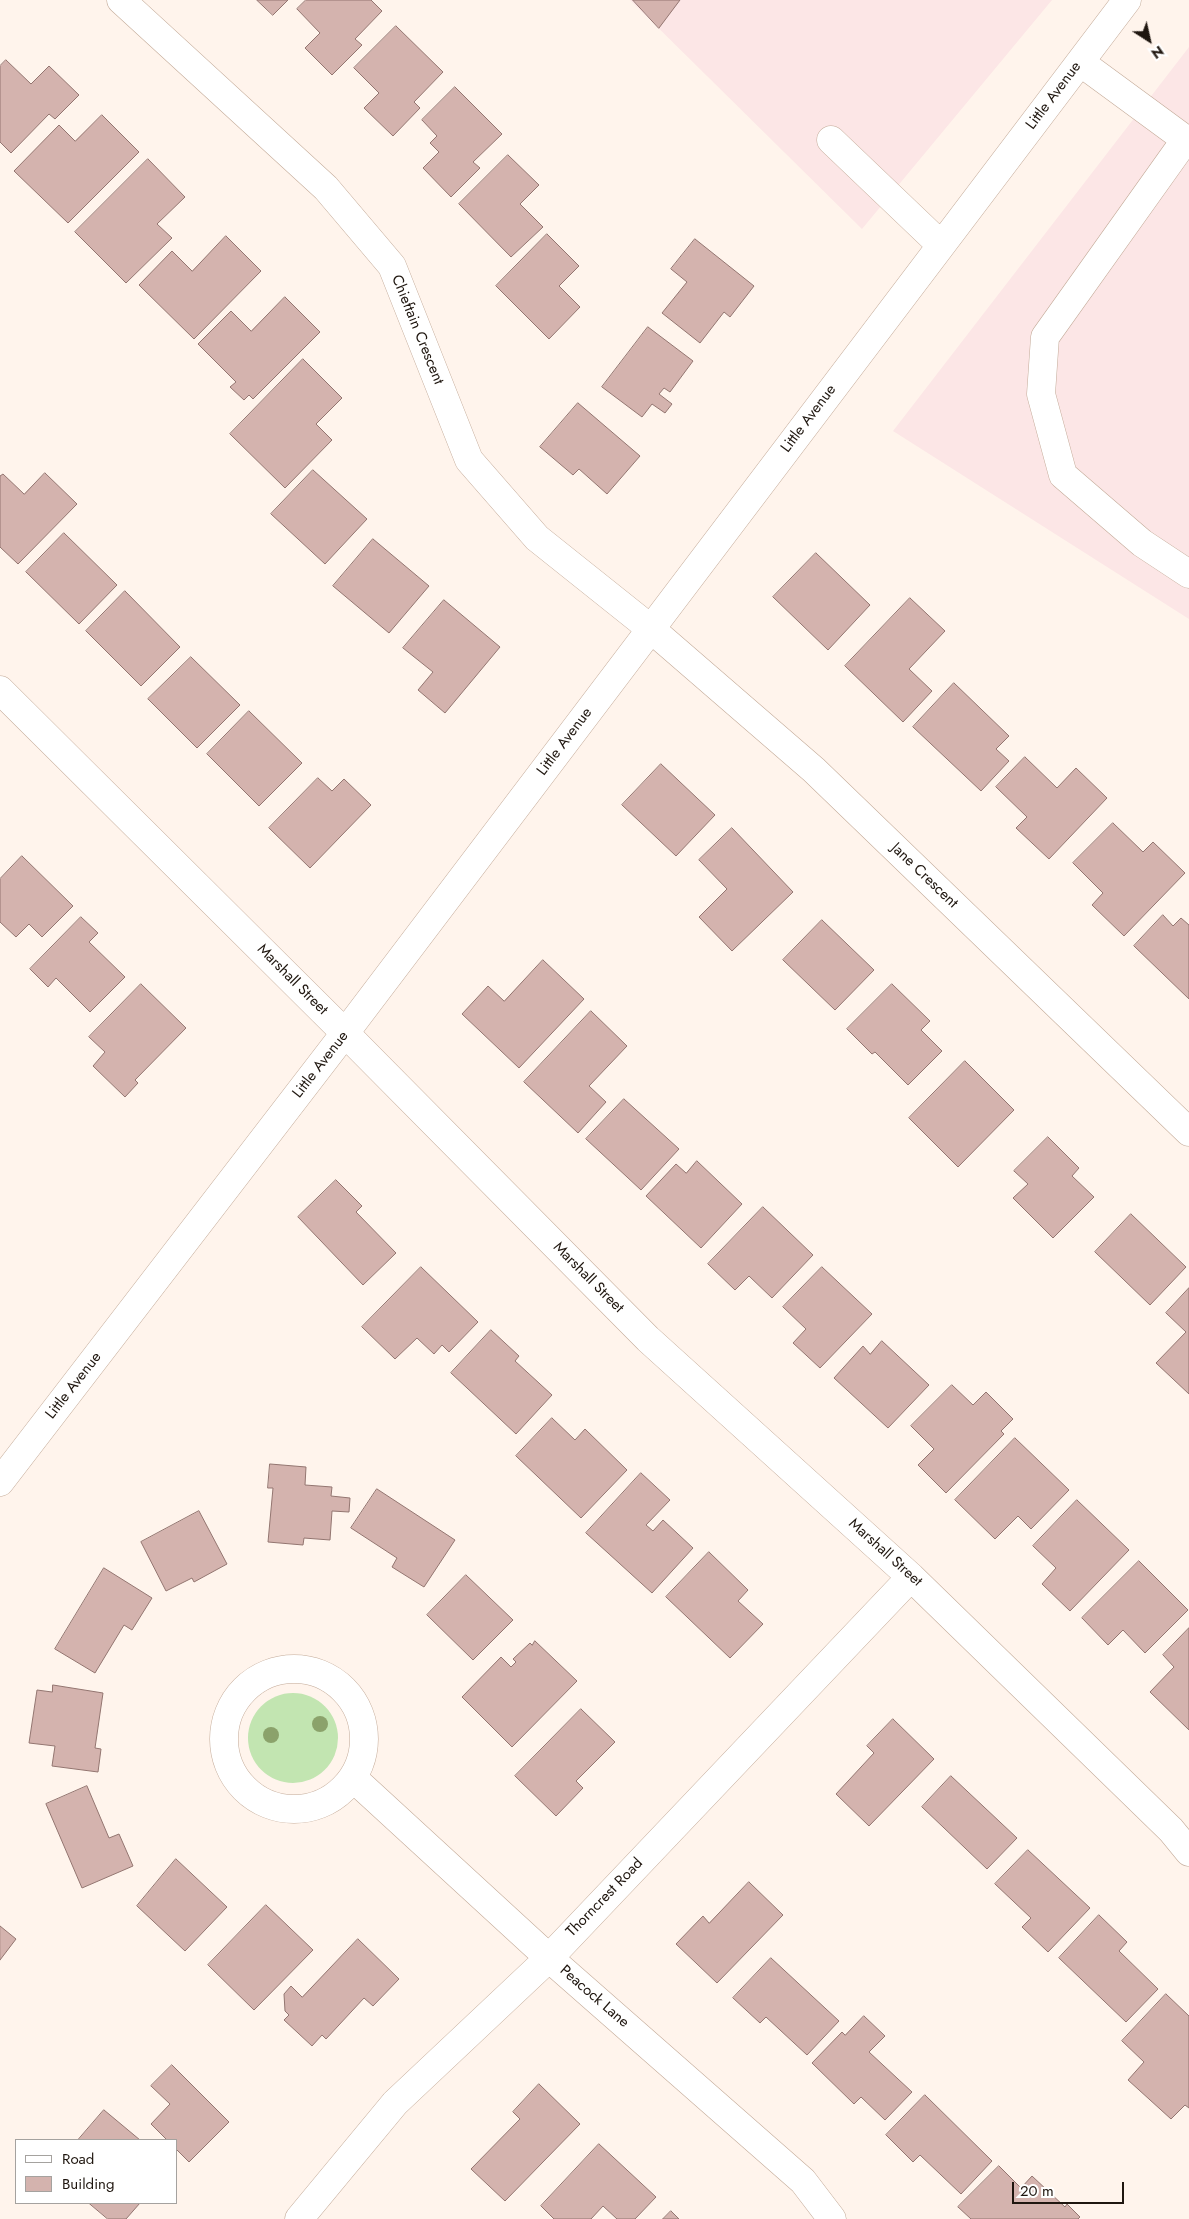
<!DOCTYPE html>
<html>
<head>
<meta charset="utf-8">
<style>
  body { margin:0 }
  #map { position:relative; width:1189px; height:2219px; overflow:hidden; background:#fff4ec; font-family:Jost,sans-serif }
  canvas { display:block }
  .legend { position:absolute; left:15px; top:2139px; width:162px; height:65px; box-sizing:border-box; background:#fff; border:1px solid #a5a29f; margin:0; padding:6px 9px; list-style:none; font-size:15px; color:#1f160f }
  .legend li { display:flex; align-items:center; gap:10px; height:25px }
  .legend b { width:25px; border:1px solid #a5a29f }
  .north { position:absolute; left:1124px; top:15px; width:50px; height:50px; -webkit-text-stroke:4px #fff; paint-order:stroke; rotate:145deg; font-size:14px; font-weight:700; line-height:20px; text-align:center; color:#1f160f }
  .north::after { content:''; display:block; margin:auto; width:18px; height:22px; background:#1f160f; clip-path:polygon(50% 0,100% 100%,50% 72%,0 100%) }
  .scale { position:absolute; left:1012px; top:2182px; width:112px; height:22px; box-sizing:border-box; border:2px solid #1f160f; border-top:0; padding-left:6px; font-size:15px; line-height:18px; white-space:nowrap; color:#1f160f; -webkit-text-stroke:4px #fff; paint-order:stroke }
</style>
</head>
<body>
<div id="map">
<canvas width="1189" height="2219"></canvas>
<ul class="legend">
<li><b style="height:6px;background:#fff"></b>Road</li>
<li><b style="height:14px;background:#d4b3ae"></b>Building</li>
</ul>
<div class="north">N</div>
<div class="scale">20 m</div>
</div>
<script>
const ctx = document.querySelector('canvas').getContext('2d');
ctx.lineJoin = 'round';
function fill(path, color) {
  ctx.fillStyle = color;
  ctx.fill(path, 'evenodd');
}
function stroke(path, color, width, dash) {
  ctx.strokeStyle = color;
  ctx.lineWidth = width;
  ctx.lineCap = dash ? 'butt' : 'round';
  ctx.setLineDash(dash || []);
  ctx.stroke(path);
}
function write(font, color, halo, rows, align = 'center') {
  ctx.font = font + ' Jost,sans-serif';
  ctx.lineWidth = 5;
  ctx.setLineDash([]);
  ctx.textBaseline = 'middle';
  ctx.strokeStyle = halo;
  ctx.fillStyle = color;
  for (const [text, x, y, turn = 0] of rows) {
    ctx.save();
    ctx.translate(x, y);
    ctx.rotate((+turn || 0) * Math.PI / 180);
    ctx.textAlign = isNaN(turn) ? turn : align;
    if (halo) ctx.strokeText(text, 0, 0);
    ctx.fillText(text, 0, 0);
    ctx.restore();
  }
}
fill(new Path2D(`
  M630,0h422l-190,229z
  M1189,47v572l-296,-188z`), '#fce6e6');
fill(new Path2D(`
  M248 1738a45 45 0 1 1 90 0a45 45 0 1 1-90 0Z`), '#c2e5b1');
const building = new Path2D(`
  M257,0h31l-15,15z
  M306,0h65l11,11 -27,28 7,6 -30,30 -27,-27 15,-15 -23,-24z
  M633,0h47l-21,28z
  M396,26l47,46 -29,30 6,6 -27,28 -29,-28 15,-15 -25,-25z
  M6,60l25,24 18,-18 30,29 -24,24 -6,-5 -38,39 -11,-11v-76z
  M455,87l47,47 -29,28 7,6 -29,29 -28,-29 16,-16 -9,-9 7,-7 -15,-16z
  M102,115l37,37 -71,71 -54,-52 45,-46 16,16z
  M508,155l31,30 -19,19 23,23 -32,30 -52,-53z
  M148,159l37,38 -28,27 15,14 -46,45 -51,-51z
  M547,234l32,32 -20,20 21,21 -31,32 -53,-53z
  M226,236l35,35 -67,68 -55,-54 33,-34 20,20z
  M695,239l59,47 -24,31 -6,-5 -24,31 -38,-30 25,-31 -16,-13z
  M285,297l35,35 -67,67 -4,-4 -5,5 -14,-13 6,-5 -38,-38 33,-33 20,20z
  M648,327l45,34 -23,31 -6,-4 -5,6 13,10 -7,9 -13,-9 -10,13 -40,-30z
  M303,359l39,39 -26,26 16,16 -47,48 -55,-54z
  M578,403l62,53 -33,38 -28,-25 -6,6 -33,-28z
  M313,470l54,49 -42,45 -54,-50z
  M45,473l32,31 -59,60 -18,-17v-71l3,-2 21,20z
  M64,533l53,52 -38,39 -53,-52z
  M373,539l56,47 -40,47 -56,-47z
  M816,553l54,52 -42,45 -55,-53z
  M125,591l55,56 -39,39 -55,-55z
  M910,598l35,33 -36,38 23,22 -29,31 -58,-56z
  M444,600l56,47 -55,66 -27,-23 15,-18 -30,-24z
  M191,657l49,48 -43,43 -49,-49z
  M954,683l55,53 -13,13 13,12 -28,30 -68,-64z
  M249,711l53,52 -43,43 -52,-52z
  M1025,757l32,31 19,-20 31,30 -58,61 -33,-31 11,-11 -31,-30z
  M661,764l54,51 -39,41 -54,-51z
  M318,778l14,13 12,-12 27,26 -61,63 -41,-40z
  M1113,823l30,29 10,-10 32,31 -61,63 -32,-31 11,-12 -30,-30z
  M732,828l61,64 -61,59 -33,-34 28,-28 -28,-29z
  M22,856l51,50 -31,31 -13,-13 -13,13 -16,-15v-43z
  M1163,915l10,11 8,-8 8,7v74l-55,-53z
  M81,917l17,16 -9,9 36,35 -35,35 -34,-34 -8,9 -18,-18z
  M822,920l52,50 -39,40 -52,-50z
  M543,960l41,39 -65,69 -57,-54 26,-28 16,15z
  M141,984l45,44 -51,52 3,3 -13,14 -32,-31 12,-14 -16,-15z
  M892,984l38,37 -9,9 21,21 -34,34 -33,-33 -3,2 -25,-25z
  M591,1011l36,35 -38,40 17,16 -28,31 -54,-51z
  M965,1061l49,49 -56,57 -49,-49z
  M624,1099l55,50 -38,41 -55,-51z
  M1048,1137l31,31 -7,8 22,21 -41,41 -40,-40 15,-14 -14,-13z
  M697,1161l45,43 -41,44 -55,-52 30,-32 10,9z
  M336,1180l26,26 -6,6 40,41 -33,32 -65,-68z
  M763,1207l50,48 -41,43 -23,-22 -14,14 -27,-26z
  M1131,1214l55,53 -36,38 -55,-53z
  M421,1267l57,55 -29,30 -7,-7 -8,9 -17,-16 -22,21 -33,-32z
  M822,1267l50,47 -52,54 -27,-25 13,-14 -23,-22z
  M1189,1288v106l-33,-31 30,-31 -20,-19z
  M491,1330l28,26 -4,5 37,34 -36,39 -65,-61z
  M882,1341l47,44 -41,43 -54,-50 29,-32 7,8z
  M952,1385l21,20 13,-13 27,27 -12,12 3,3 -58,59 -28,-28 16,-16 -23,-23z
  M552,1418l23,22 10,-11 42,41 -46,48 -65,-62z
  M1015,1438l54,52 -38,39 -13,-13 -23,23 -40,-39z
  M270,1464l36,3 -1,18 27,2 -1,9 19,2 -1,14 -17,-1 -2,29 -26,-2 -1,7 -35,-3 5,-54h-5z
  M641,1473l29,27 -24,25 7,6 10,-11 30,28 -41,45 -66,-60z
  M377,1489l78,51 -31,47 -32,-20 5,-9 -46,-30z
  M1077,1500l52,50 -59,61 -28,-27 14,-16 -23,-22z
  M199,1511l28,53 -33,18 -2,-4 -26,13 -25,-49z
  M709,1552l39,38 -10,11 25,23 -33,34 -64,-61z
  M1139,1561l49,49 -43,43 -22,-23 -15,15 -26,-27z
  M104,1568l48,30 -20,32 -8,-5 -29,48 -40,-24z
  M466,1575l47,45 -40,40 -46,-45z
  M1189,1628v102l-39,-38 24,-25 -11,-12z
  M535,1641l42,40 -65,66 -50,-50 39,-40 10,10 5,-5 -3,-3 17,-16 2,2z
  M53,1685l50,8 -8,55 6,1 -3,23 -46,-6 3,-20 -26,-3 8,-53 15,2z
  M581,1709l34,33 -39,39 7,7 -27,28 -41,-40z
  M893,1719l41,40 -65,67 -33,-32 38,-41 -7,-7z
  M951,1776l66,62 -30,31 -65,-62z
  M87,1786l22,52 10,-4 14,32 -51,22 -36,-84z
  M1028,1850l62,58 -42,44 -26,-25 9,-9 -36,-34z
  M176,1859l51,48 -42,44 -48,-45z
  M749,1882l34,33 -66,68 -41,-39 27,-28 6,7z
  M266,1905l47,45 -59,60 -46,-45z
  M1099,1915l28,27 -8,9 39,38 -32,33 -67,-64z
  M0,1926l16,13 -16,21z
  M358,1939l41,40 -26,27 -9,-8 -38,41 -4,-4 -10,11 -28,-26 5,-5 -4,-4 -1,-17 7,-8 11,11z
  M771,1958l68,63 -32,34 -41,-38 -6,6 -27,-25z
  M1166,1994l23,22v92l-4,-3 -14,14 -43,-39 16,-18 -22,-21z
  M864,2016l21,20 -16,16 43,40 -27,28 -24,-23 -7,7 -42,-41 30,-31 3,3z
  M172,2065l57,57 -40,40 -13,-13v-9h-9l-16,-16 19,-20 -19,-18z
  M539,2084l41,40 -75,77 -34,-32 49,-50 -7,-7z
  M925,2095l67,66 -31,33 -41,-39 -7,7 -27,-27z
  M104,2110l36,30h-62z
  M599,2144l57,53 -21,22h-18l-14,-13 -12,13h-37l-13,-13z
  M999,2166l22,22 11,-12 33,31 2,-3 13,13 -2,2h-107l-13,-12z
  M89,2203h51l-14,16h-18z
  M671,2211l8,8h-16z`);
fill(building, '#d4b3ae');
stroke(building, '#937570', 1);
const minor = new Path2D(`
  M121,0l205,188 66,78 77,194 68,78 114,91 163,141 375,362
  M1080,62l109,80
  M1186,139l-141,198 -4,57 22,81 79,68 47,31
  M831,140l110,105
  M0,690l345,343 303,306 263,238 260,253 18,22
  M0,1482l345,-449 782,-1033
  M224 1739a70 70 0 1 1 140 0a70 70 0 1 1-140 0Z
  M353,1778l196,180 254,223 29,38
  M299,2219l96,-116 154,-145 362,-381`);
stroke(minor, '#c3aa98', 29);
stroke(minor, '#fff', 28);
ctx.fillStyle = '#8ba26b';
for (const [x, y] of [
  [320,1724],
  [271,1735]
]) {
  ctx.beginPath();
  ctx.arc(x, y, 8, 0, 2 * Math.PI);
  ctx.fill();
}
write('15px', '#1f160f', '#fff', [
  ["Little Avenue",1054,96,-53],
  ["Chieftain Crescent",417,330,68],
  ["Little Avenue",809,419,-53],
  ["Little Avenue",565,742,-53],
  ["Jane Crescent",924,876,44],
  ["Marshall Street",292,980,45],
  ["Little Avenue",321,1065,-52],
  ["Marshall Street",588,1278,45],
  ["Little Avenue",74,1386,-52],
  ["Marshall Street",885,1553,42],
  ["Thorncrest Road",605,1898,-46],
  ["Peacock Lane",594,1997,41]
]);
</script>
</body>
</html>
